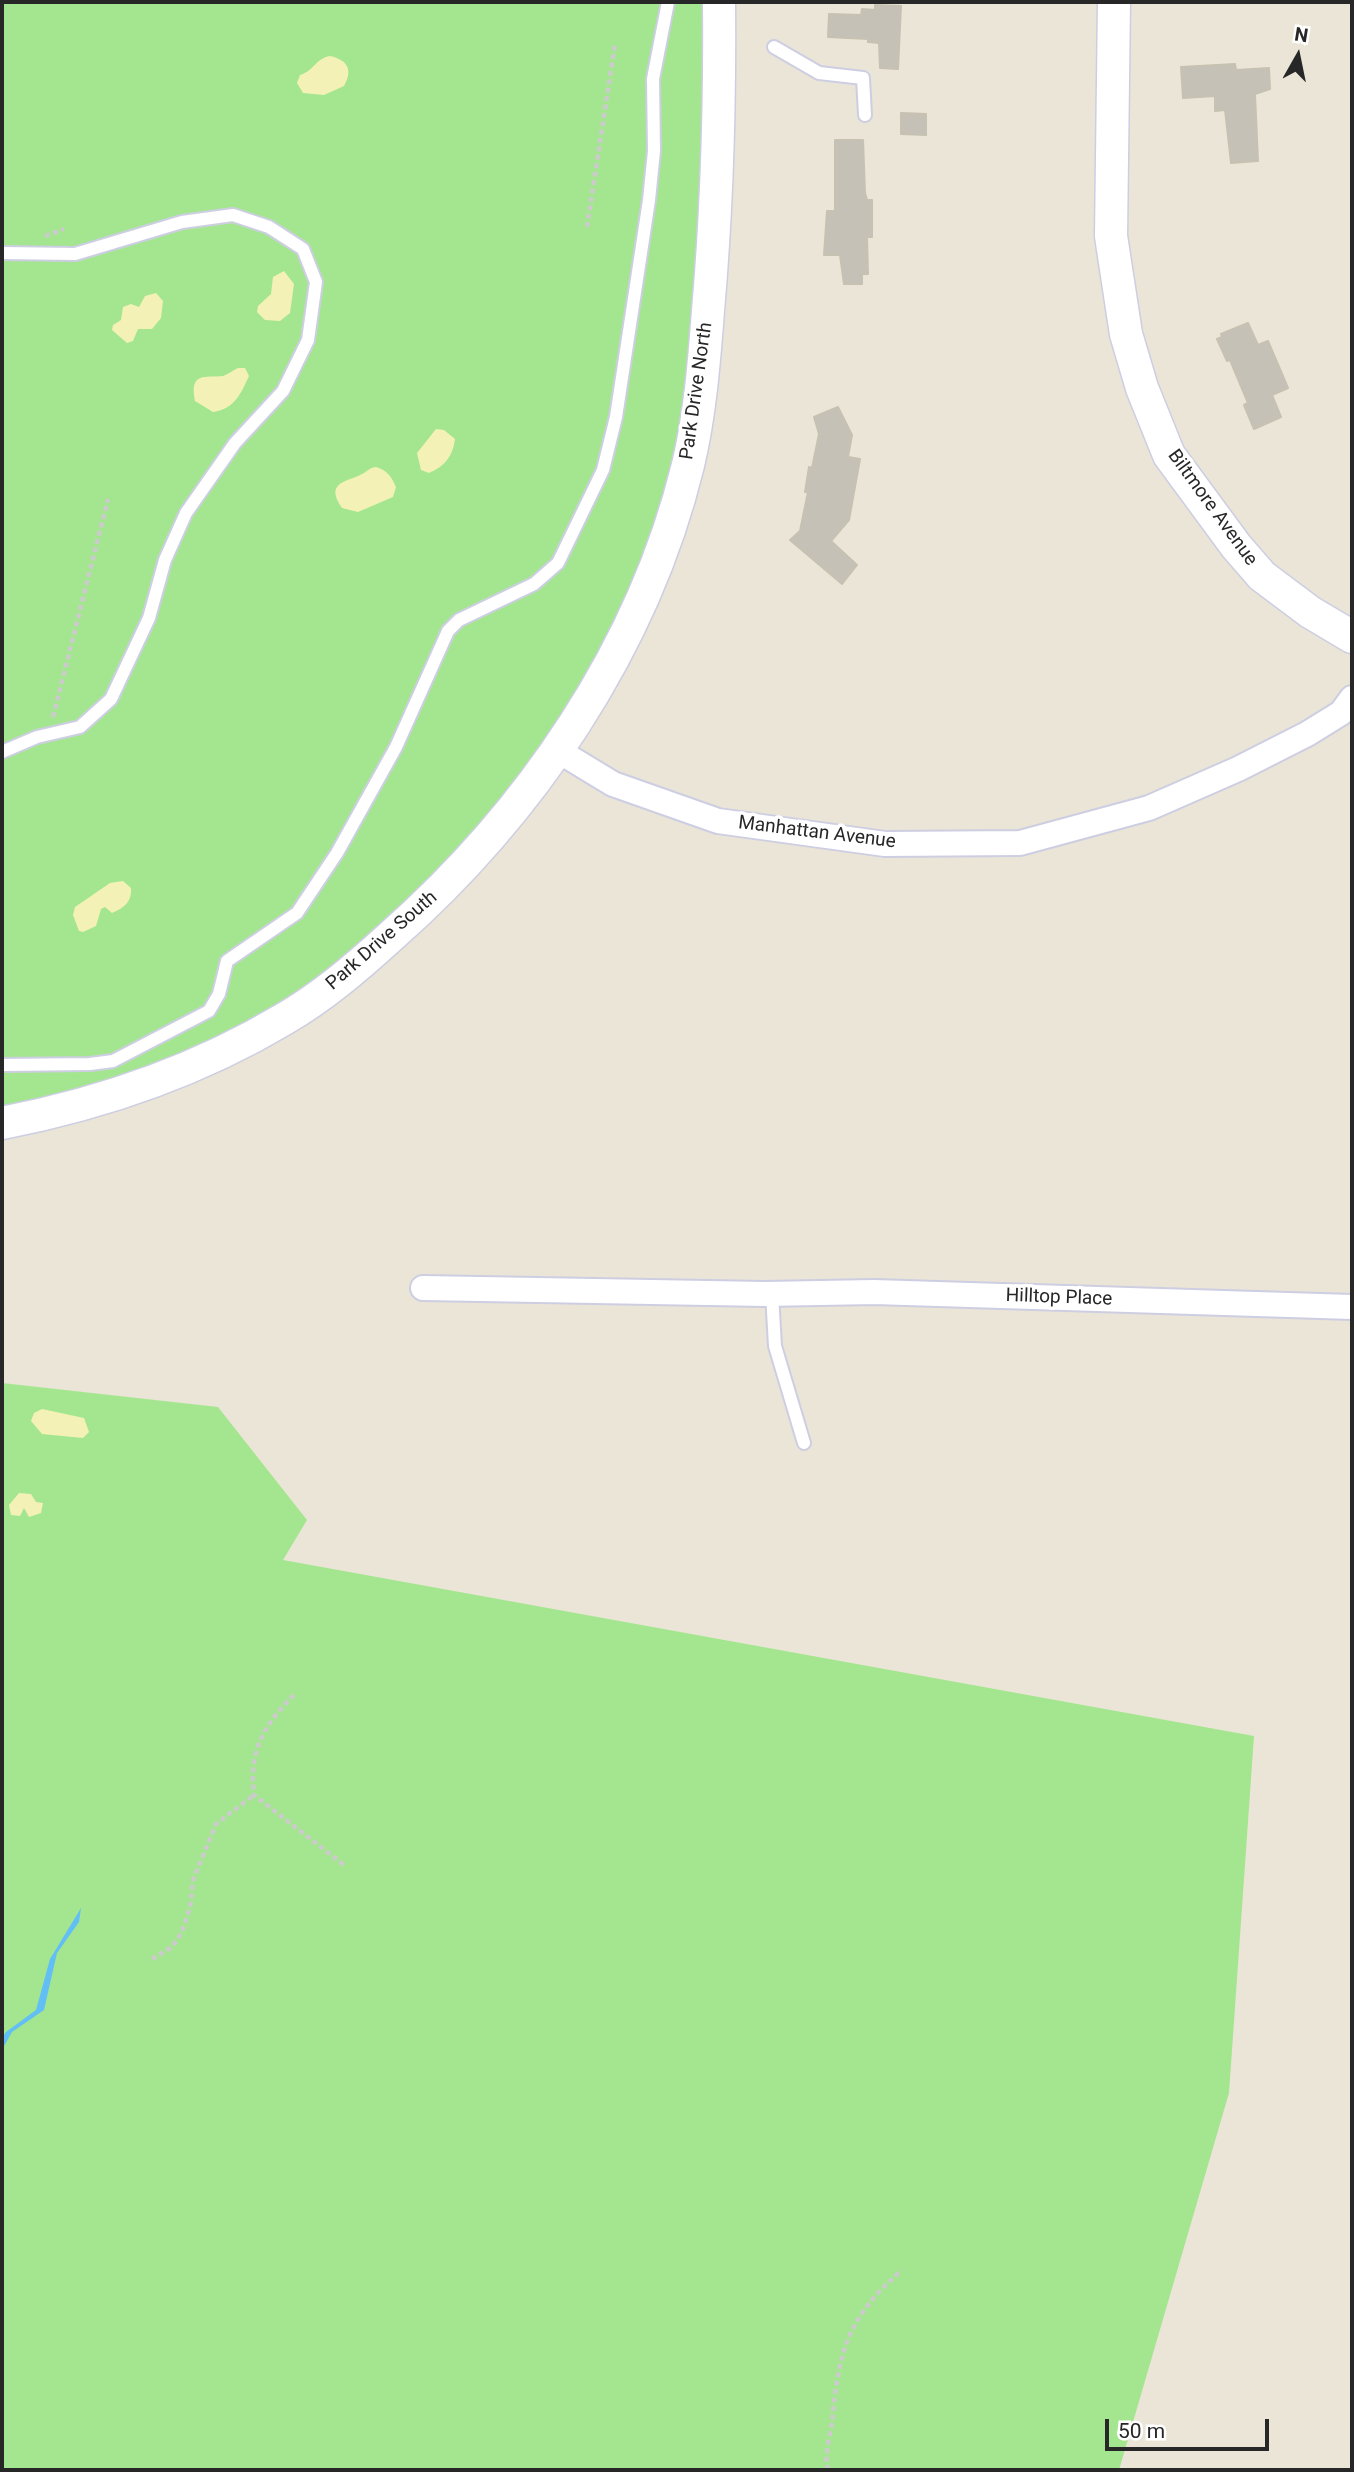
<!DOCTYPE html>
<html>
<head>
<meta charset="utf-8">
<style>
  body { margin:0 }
  #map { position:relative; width:1354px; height:2472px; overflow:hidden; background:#ebe5d7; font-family:Roboto,sans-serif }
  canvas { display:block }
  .frame { position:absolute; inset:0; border:4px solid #272727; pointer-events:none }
  .north { position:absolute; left:1263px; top:21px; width:70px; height:70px; -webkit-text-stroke:5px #fff; paint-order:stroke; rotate:9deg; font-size:19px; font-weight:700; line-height:28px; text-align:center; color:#272727 }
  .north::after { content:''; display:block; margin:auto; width:24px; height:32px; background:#272727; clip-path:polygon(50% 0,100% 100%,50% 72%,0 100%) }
  .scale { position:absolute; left:1105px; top:2419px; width:164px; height:32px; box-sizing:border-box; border:4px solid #272727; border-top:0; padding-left:9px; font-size:21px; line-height:24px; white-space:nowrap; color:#272727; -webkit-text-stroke:5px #fff; paint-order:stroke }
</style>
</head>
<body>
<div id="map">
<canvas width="1354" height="2472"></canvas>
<div class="frame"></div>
<div class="north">N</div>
<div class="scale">50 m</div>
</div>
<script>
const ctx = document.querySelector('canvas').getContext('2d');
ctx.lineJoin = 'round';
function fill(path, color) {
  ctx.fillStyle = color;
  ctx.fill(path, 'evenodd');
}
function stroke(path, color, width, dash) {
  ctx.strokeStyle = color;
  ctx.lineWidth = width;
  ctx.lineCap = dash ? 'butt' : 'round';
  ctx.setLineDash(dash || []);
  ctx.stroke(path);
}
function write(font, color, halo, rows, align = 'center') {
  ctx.font = font + ' Roboto,sans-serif';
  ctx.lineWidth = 7;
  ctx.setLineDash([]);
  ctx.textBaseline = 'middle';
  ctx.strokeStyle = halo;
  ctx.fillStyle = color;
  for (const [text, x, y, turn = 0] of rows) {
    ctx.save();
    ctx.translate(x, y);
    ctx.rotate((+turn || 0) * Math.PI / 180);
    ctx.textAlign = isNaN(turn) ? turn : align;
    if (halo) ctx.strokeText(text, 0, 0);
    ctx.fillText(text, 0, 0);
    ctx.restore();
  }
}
fill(new Path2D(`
  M2,2h706l-2,230 -16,160 -28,124 -48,117 -75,124 -104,120 -120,108 -153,85 -160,41z
  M2,1383l216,24 89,113 -24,40 971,176 -25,357 -110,377h-1117z`), '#a4e68f');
fill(new Path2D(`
  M330,56c18,4 23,14 14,30l-20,9 -21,-2 -6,-10 3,-8c14,-4 16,-17 30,-19z
  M284,271l10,13 -4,29 -10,8 -15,-1 -8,-8 1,-6 13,-12 2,-17z
  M156,293l7,8 -2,17 -9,11h-14l-5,12 -6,2 -15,-13 1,-5 8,-5 2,-13 8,-3 8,3 6,-11z
  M238,368h7l4,8c-8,17 -14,33 -36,36l-18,-11c-6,-30 11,-23 28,-25 4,-1 10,-6 15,-8z
  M436,429l8,1 11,9c-2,17 -10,27 -26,34l-8,-3 -4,-17z
  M376,467c12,4 15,9 20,20l-3,10 -35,15 -16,-4c-18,-26 5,-26 20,-34 6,-3 7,-6 14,-7z
  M123,881l8,7c1,14 -7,20 -19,25l-7,-6 -4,2 -5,17 -13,6 -4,-1 -6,-16 2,-8 35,-24z
  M42,1409l42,9 5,14 -6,6 -41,-4 -11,-13 3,-8z
  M19,1493l12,1 5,8 7,1 -2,10 -12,4 -5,-9 -4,8 -9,-1 -2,-10z`), '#f4f1b7');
fill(new Path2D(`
  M81,1908l-2,14 -22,31 -13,57 -32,22 -10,18v-12l4,-6 30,-22 14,-51z`), '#62bff6');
const building = new Path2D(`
  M875,5l26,1 -3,63 -18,-1 -1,-25 -11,-1v-3l-40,-2 1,-23 32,1 1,-6 13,1z
  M1235,64l1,6 33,-2 1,21 -15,5 3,67 -27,2 -6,-53 -10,1v-15l-32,2 -2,-31z
  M901,113l25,1v21l-25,-1z
  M835,140h28l2,53 2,7h5v37h-5l1,37h-6v10h-18l-4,-29h-16l3,-44h8z
  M1248,323l10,22 10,-4 20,47 -16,7 9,22 -27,12 -10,-24 4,-2 -18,-43 -3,1 -10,-22 5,-2 -1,-3z
  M838,407l14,28 -4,22 12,2 -11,61 -18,21 26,24 -15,19 -52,-44 10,-9 8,-39h-3l4,-25 3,1 7,-34 -5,-17z`);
fill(building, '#c6c1b7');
stroke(building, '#c6c1b1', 2);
const service = new Path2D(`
  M774,47l45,26 44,5 2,37
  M2,253l73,1 107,-32 51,-7 36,12 34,22 13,33 -8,58 -25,51 -48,52 -49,70 -21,47 -16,58 -38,81 -31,28 -43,10 -35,15
  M2,1065l88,-1 23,-3 96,-50 10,-17 8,-33 70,-48 40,-60 59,-106 52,-116 11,-11 75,-36 24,-21 45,-93 13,-53 33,-217 5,-49 -1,-72 15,-77
  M772,1294l3,52 29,97`);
const minor = new Path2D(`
  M557,750l56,34 105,37 167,23 135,-1 129,-35 89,-39 69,-35 34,-21 11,-15
  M423,1288l342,6 109,-2 478,15`);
const tertiary = new Path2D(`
  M1114,2l-3,234 15,98 16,54 27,67 67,91 26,30 48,36 42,25
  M2,1123c98,-19 195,-52 282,-104 38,-22 72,-51 105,-81 141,-124 254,-289 299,-473 12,-50 16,-102 20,-154 9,-103 12,-206 11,-309`);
stroke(service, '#cdcee2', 16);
stroke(minor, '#cdcee2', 28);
stroke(tertiary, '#cdcee2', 35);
stroke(new Path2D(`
  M587,227l28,-183
  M45,236l19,-7
  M53,717l55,-218
  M294,1695c-30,29 -46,58 -40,100l90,70
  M152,1959l20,-12 10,-15 8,-24 3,-28 23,-56 38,-29
  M828,2470c-4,-15 2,-33 4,-48 7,-72 15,-104 70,-152`), '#cbcbcb', 4.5, [5, 3.5]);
stroke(service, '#fff', 12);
stroke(minor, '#fff', 24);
stroke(tertiary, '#fff', 32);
write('19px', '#272727', '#fff', [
  ["Park Drive North",697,391,-82],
  ["Biltmore Avenue",1212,508,54],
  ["Manhattan Avenue",817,833,7],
  ["Park Drive South",382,941,-41],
  ["Hilltop Place",1059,1298,2]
]);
</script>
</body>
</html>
